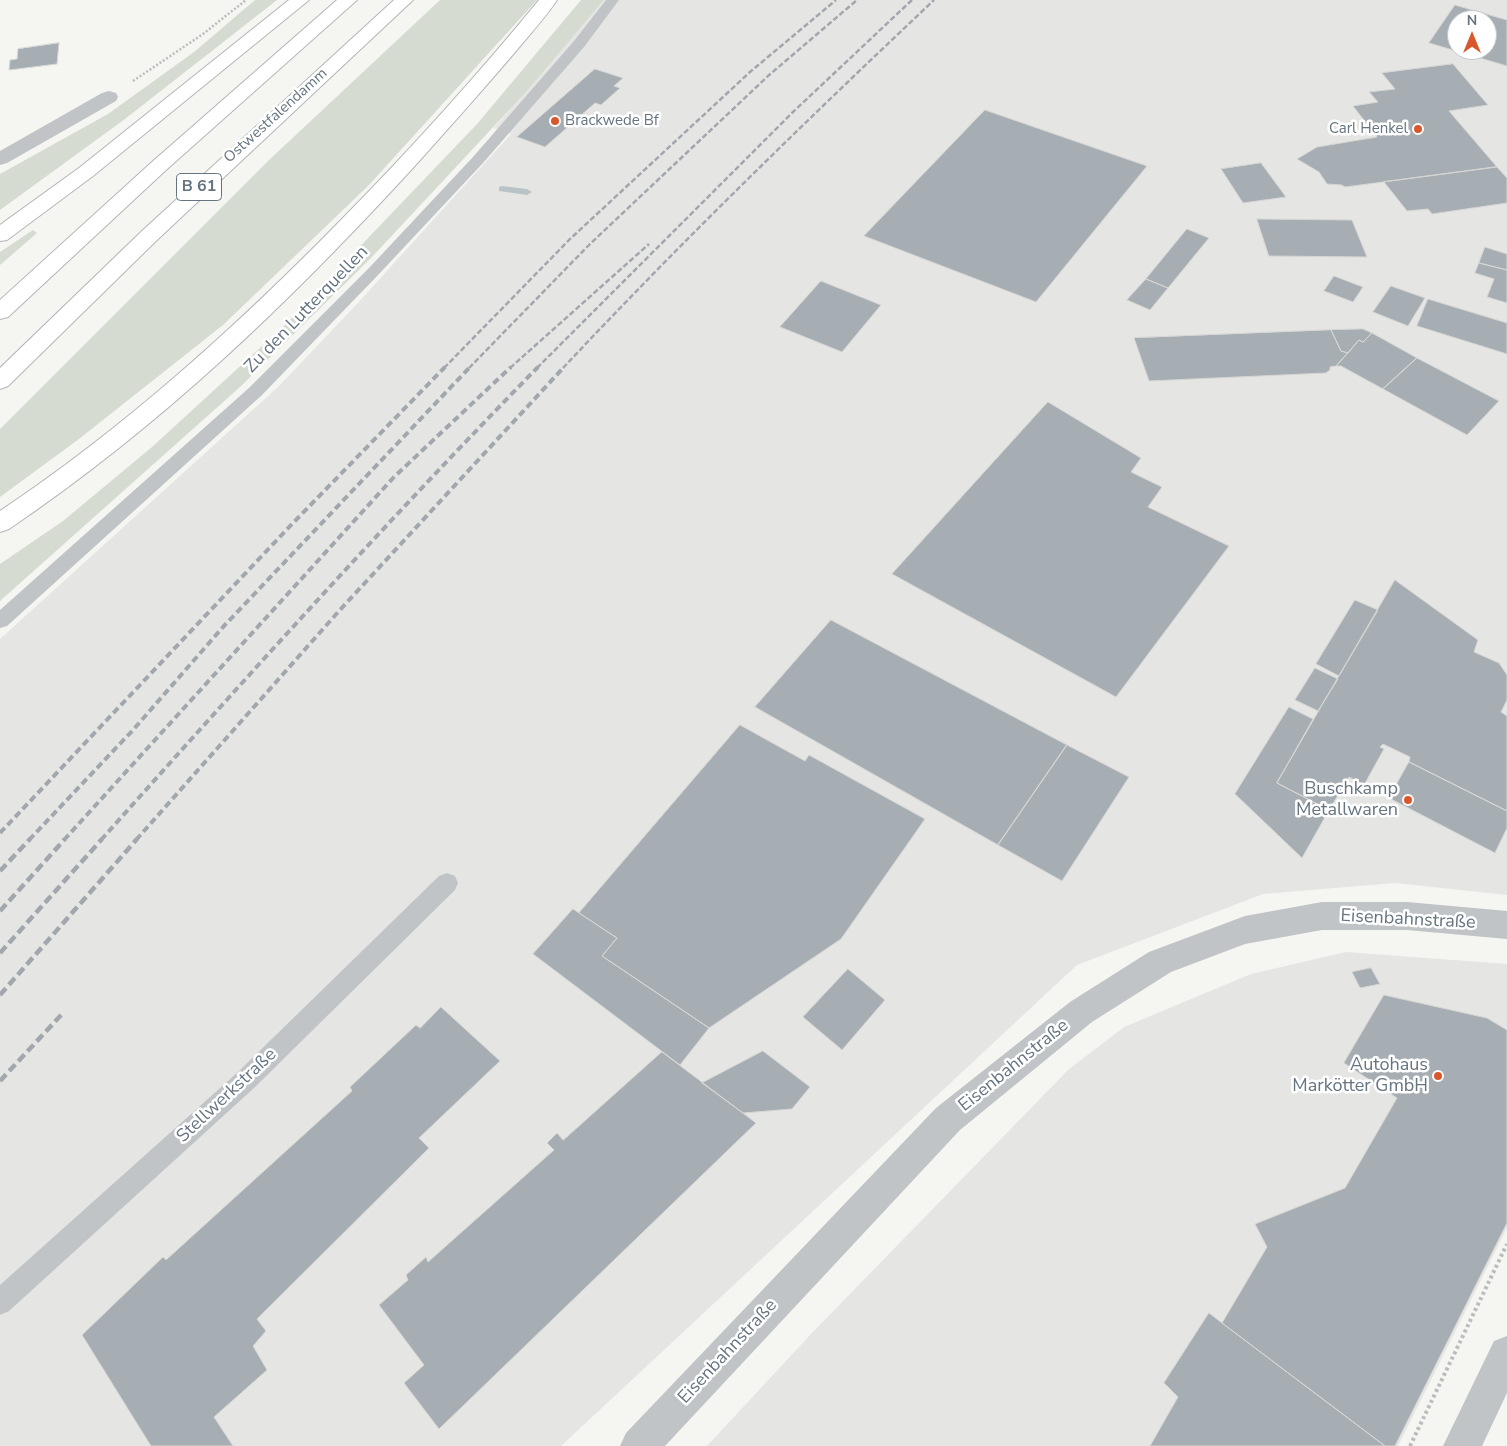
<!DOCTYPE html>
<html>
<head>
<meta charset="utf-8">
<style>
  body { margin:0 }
  #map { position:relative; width:1507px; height:1446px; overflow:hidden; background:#f5f5f1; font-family:"Nunito Sans",sans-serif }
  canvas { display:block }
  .north { position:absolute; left:1447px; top:10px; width:50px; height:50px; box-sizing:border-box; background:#fff; border:1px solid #c1c7cd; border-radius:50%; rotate:0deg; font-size:14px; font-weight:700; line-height:20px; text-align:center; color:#657481 }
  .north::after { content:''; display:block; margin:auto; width:18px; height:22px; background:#d9572c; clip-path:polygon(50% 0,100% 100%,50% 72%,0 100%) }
</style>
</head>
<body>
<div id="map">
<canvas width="1507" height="1446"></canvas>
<div class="north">N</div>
</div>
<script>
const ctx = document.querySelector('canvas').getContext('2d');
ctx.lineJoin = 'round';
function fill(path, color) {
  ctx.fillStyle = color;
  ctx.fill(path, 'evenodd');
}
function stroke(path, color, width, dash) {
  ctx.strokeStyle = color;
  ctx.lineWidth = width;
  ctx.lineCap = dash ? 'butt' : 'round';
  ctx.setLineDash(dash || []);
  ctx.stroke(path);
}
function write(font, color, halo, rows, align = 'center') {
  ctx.font = font + ' "Nunito Sans",sans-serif';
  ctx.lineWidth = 5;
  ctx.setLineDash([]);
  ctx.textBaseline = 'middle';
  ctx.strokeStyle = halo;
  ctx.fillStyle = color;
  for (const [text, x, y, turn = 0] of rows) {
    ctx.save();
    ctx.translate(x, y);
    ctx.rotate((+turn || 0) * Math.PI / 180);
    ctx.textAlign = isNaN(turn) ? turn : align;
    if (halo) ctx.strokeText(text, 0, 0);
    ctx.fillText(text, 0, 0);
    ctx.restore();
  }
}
fill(new Path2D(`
  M604,0h903v895l-112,-12 -132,11 -186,71 -516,481h-561v-807l278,-252 79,-83 154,-170 -17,-6zM1457,20h30v30h-30z
  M1346,952l161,12v264l-109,218h-691l104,-112 257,-264 56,-43 127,-53z`), '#e5e6e4');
fill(new Path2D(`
  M255,0h22l-152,119 -125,91v-36l108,-60 86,-62z
  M440,0h97l-168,185 -146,140 -144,114 -79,58v-68l268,-268z
  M581,0h23l-78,92 -155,166 -131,129 -240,214v-37l63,-43 89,-74 132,-121 193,-202z
  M33,230l4,3 -37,32v-13z`), '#d6dbd2');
fill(new Path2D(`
  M502,186l25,3 5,3 -5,3 -28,-4v-4z`), '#b8c3c7');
const building = new Path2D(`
  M1455,5l52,15v46l-78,-23zM1457,20h30v30h-30z
  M59,43l-2,21 -48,6 1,-10 7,-1 1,-10z
  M1453,64l35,41 -39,6 48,56 -152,20 -3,-2 -15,-1 -8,-12 -22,-13 20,-12 60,-10 -24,-31 25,-4 -9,-10 26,-3 -13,-16z
  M595,69l28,9 -9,8 6,2 -19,17 -6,-2 -50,44 -28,-10z
  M985,110l162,56 -111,136 -172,-66z
  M1261,163l25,34 -43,6 -22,-34z
  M1497,167l10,11v25l-75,11 -4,-5 -21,2 -23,-29z
  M1257,219l95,1 15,37 -98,-1z
  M1187,229l22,9 -41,50 -22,-9z
  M1485,247l22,7v16l-28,-7z
  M1479,263l28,7v33l-20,-6 7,-18 -19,-6z
  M1334,276l29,11 -10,15 -29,-11z
  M1146,279l22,9 -18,22 -23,-10z
  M821,281l60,24 -39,47 -62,-25z
  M1391,286l34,12 -17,28 -35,-14z
  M1428,299l79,24v31l-90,-28z
  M1363,329l9,4 -9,9 -4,-2 -11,13 -7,-2 -10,-21z
  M1331,330l10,21 7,2 -12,13 -6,1v3l-4,3 -177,8 -15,-43z
  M1372,333l45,25 -34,31 -42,-23h-5l23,-26 4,2z
  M1417,358l82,43 -32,34 -84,-46z
  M1048,402l93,56 -10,14 31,15 -14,20 81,39 -113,151 -224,-123z
  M1395,580l83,60 -4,12 25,11 8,12v25l-6,12 6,4v95l-98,-49 1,-5 -27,-13 -3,3 4,2 -20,36 -15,-8 -20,33 -52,-27z
  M1355,600l23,10 -39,66 -23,-12z
  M831,620l236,125 -69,100 -243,-138z
  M1315,668l23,11 -20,32 -23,-11z
  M1289,707l24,12 -36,64 52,27 -27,48 -67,-64z
  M740,725l65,36 4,-6 116,64 -84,120 -132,89 -107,-72 15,-18 -38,-25z
  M1067,745l62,32 -67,104 -64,-36z
  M1409,762l98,49v17l-12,25 -106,-55z
  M573,909l44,29 -15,18 107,72 -29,37 -147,-111z
  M1371,968l9,16 -20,4 -8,-16z
  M848,969l37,31 -43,50 -39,-33z
  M1384,995l103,23 20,12v193l-112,223h-10l-163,-123 45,-76 -12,-23 90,-36 52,-90 -53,-35z
  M441,1007l59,54 -81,77 10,10 -172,171 9,12 -13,15 14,24 -53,47 19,29h-82l-69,-111 81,-78 3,3 186,-169 -2,-4 66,-62 4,3z
  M763,1051l47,36 -18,22 -49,4 -41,-30z
  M662,1052l94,71 -317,306 -35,-46 20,-18 -45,-60 29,-25 -2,-5 20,-18 2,5 126,-112 -7,-7 10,-10 6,7z
  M1209,1313l13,10 163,123h-235l28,-49 -14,-14z`);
fill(building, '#a7aeb3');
stroke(building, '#d6d6d4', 1);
const trunk = new Path2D(`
  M289,0h20l-216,176 -86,64 -7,1v-16l79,-57z
  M337,0h20l-191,170 -158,147 -8,2v-19l152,-138z
  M394,0h19l-256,240 -149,146 -8,3v-21l142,-137z
  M539,0h18c-12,18 -27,34 -41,51 -34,40 -69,79 -104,118 -125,136 -250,256 -403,360l-9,3v-21c124,-83 234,-182 339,-289 70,-71 137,-145 200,-222z`);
stroke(trunk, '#b3b6b9', 2);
stroke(new Path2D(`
  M133,81l70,-47 43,-34`), '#babcbe', 2.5, [2, 2]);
stroke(new Path2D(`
  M1410,1446l97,-202`), '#babcbe', 4, [3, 3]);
fill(new Path2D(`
  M606,0h13l-35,47 -101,116 -104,111 -117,121 -255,231 -7,2v-18l250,-223 119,-119 104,-111 101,-116z
  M447,873l8,3 3,7 -3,7 -201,198 -245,223 -9,4v-30l238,-213 201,-196z`), '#c0c4c7');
fill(new Path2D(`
  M109,91l7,2 2,4 -2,4 -109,62 -7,2v-14l102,-58z
  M1322,902h85l100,9v28l-100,-9h-85l-77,14 -74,28 -79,50 -132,108 -295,316h-45l6,-13 310,-325 134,-106 79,-50 96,-36z`), '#c0c4c7');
fill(new Path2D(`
  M1507,1336v57l-25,53h-39l51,-105z`), '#c0c4c7');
fill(trunk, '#fff');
stroke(new Path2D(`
  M444,368l126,-129 180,-167 86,-72
  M469,368l120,-123 179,-169 89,-76
  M510,368l139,-124
  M537,368l256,-256 119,-112
  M563,368c119,-127 244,-248 371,-368`), '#a1a7ac', 2.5, [5.5, 2.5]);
stroke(new Path2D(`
  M0,833l293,-310 152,-156
  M29,840l104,-110 90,-103 247,-260
  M64,840l330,-363 117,-110
  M101,840c143,-160 286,-319 437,-473
  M136,840l203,-229 225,-244`), '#a1a7ac', 4, [7, 4]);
stroke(new Path2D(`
  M0,871l30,-32
  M0,911l65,-72
  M0,953l102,-114
  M0,995l137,-156
  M0,1081l62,-67`), '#a1a7ac', 4.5, [9, 4.5]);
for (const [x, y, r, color] of [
  [555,121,5,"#d9572c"],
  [1418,129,5,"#d9572c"],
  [1408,800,5,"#d9572c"],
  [1438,1076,5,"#d9572c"]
]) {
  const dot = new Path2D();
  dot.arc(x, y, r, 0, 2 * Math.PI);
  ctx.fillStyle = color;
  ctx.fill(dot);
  stroke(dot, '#fff', 2);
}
write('15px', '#657481', '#fff', [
  ["Ostwestfalendamm",276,116,-42]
]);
write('15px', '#657481', '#fff', [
  ["Brackwede Bf",565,121],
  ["Carl Henkel",1408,129,"right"]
], 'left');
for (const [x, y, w] of [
  [199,187,45]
]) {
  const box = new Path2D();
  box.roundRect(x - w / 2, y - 13.5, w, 27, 4);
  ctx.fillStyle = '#fff';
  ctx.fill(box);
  stroke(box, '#657481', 1);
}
write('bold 16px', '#657481', null, [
  ["B 61",199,187]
]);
write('18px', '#657481', '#fff', [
  ["Zu den Lutterquellen",307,310,-46],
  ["Eisenbahnstraße",1408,920,3],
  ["Eisenbahnstraße",1014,1066,-39],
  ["Stellwerkstraße",227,1096,-43],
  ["Eisenbahnstraße",728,1352,-47]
]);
write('18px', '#657481', '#fff', [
  ["Buschkamp",1398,790],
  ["Metallwaren",1398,811],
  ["Autohaus",1428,1066],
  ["Markötter GmbH",1428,1087]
], 'right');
</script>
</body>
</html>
